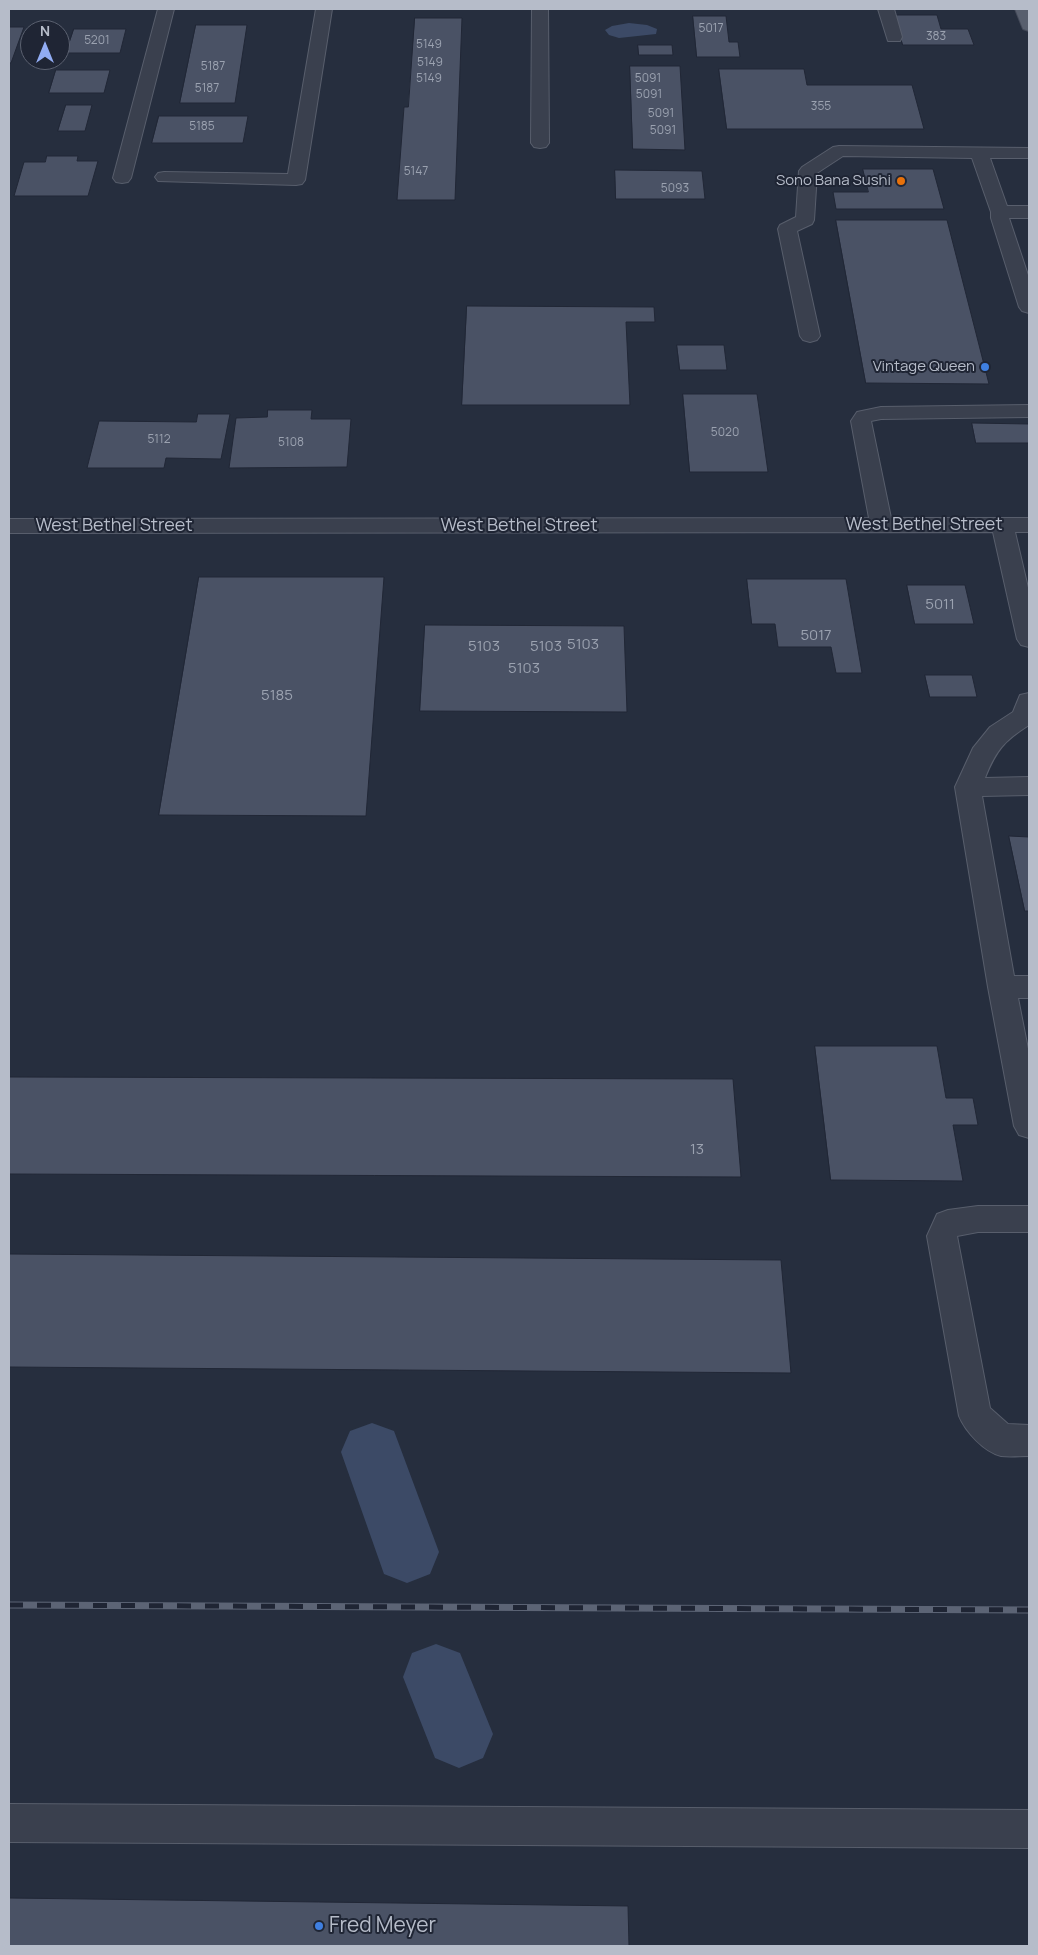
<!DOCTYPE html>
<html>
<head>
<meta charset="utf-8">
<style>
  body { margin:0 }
  #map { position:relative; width:1038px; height:1955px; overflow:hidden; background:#262e3e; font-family:Manrope,sans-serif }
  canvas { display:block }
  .frame { position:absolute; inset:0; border:10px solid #b6bcc9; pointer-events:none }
  .north { position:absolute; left:20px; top:20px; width:50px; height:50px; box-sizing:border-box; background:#1f2534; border:1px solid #5b6170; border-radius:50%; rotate:0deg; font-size:14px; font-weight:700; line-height:20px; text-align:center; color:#b6bcc9 }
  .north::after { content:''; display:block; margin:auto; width:18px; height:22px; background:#91acf3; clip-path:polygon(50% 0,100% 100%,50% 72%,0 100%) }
</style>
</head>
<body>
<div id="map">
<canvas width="1038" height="1955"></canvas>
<div class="frame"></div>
<div class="north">N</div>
</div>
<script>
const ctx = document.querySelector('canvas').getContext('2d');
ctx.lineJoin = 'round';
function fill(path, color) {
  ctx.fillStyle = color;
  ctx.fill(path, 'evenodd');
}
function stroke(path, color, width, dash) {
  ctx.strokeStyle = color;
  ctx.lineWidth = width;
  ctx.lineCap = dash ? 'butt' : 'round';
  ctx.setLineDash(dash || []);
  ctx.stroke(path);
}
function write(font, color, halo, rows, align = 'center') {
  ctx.font = font + ' Manrope,sans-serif';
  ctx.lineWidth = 4;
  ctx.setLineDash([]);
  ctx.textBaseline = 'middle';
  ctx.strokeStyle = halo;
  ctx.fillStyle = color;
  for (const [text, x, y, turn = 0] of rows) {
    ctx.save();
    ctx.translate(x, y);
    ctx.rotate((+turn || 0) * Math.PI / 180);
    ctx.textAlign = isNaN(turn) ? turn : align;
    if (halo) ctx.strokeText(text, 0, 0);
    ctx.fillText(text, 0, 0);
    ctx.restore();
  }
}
fill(new Path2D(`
  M629,23l18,2 10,4 -1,5 -37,4 -10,-3 -4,-5 7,-4z`), '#3c4a66');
fill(new Path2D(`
  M372,1423l22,8 45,121 -9,22 -23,9 -23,-9 -43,-122 9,-21z
  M436,1644l24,9 33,81 -10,24 -24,10 -24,-10 -32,-81 9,-24z`), '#3c4a66');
const building = new Path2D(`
  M894,15h43l4,14h27l6,16h-71z
  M693,16h33l3,26h9l2,15h-43z
  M415,18h47l-7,182h-58l7,-93h4z
  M196,25h51l-12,78h-55z
  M9,27h15l-13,36h-2z
  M74,29h52l-6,24h-54z
  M638,45h34l1,10h-34z
  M630,66h50l5,84 -52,-1z
  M719,69h85l3,16h105l12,44h-197z
  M56,70h54l-6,23h-55z
  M66,105h26l-7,26h-27z
  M159,116h89l-5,27h-91z
  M47,156h31l-1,5h21l-10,35h-74l10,-34h21z
  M863,169h70l11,40h-108l-3,-17h35z
  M615,170l87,1 3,28h-89z
  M836,220h111l42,164 -123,-1z
  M467,306l187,1 1,15h-29l4,83h-168z
  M677,345h47l3,25h-47z
  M683,394h74l11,78h-78z
  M268,410h44l-1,9h40l-4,48 -118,1 7,-50 31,-1z
  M198,414h32l-9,45 -55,-1 -2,10h-77l12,-47 97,1z
  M972,423l57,1v19h-53z
  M199,577h185l-18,239 -207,-1z
  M747,579h99l16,94h-26l-5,-26h-53l-3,-23h-23z
  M907,585h58l9,39h-59z
  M425,625l199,1 3,86 -207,-1z
  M925,675h47l5,22h-47z
  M1009,836l20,1v74h-4z
  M815,1046h122l9,52h27l5,27h-25l10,56 -132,-1z
  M9,1077l724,2 8,98 -732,-3z
  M9,1254l772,6 10,113 -782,-6z
  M9,1898l619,8 1,40h-620z`);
fill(building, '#4a5265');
stroke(building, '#212736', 1);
const minor = new Path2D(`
  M158,9h16l-43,169 -3,4 -6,1 -6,-1 -3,-4z
  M316,9h16l-27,171 -3,4 -6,1 -138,-4 -3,-4 3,-4 6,-1 124,2z
  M532,9h16l1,134 -3,4 -6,1 -6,-1 -3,-4z
  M878,9h16l8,28 -2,4h-12z
  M839,146l190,2v10h-39l17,48h22v12h-20l20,60v35l-7,-2 -3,-4 -28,-89v-6l-19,-54 -129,-2 -26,17 -3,47 -2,4 -15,7 23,105 -3,4 -7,2 -7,-2 -3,-4 -22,-107 2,-4 16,-8 3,-46 3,-4 31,-20z
  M1029,405v12l-148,2 -10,2 20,97h138v14h-14l14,60v55l-8,-2 -4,-6 -24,-107 -984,1v-14l860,-1 -18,-97 6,-9 24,-5z
  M1029,693v32c-25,16 -33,25 -44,53l44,-1v18l-47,1 32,180h15v22h-11l11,56v84l-10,-3 -5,-9 -26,-139 -33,-200 18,-39 17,-21 23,-15 7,-17z
  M978,1206h51v26h-51l-21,4 33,172 18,16 21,1v31c-9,0 -19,1 -28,0 -17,-4 -36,-25 -42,-40l-32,-180 10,-22 11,-4z
  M9,1804l1020,6v38l-1020,-6z`);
const major = new Path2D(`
  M1015,9h14v22l-6,-2z`);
stroke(minor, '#585e6c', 2);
stroke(major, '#434958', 2);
fill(minor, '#3a404e');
fill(major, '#585f6e');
const rail = new Path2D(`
  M9,1605l1020,5`);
stroke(rail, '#5c6475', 7);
stroke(rail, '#1f2534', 5, [14]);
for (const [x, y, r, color] of [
  [901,181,5,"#e8710a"],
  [985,367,5,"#3f7fe0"],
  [319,1926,5,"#3f7fe0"]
]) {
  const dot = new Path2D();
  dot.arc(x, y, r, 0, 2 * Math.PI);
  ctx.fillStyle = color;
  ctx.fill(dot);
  stroke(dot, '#1f2534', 2);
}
write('12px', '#9ba2b0', null, [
  ["5017",711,29],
  ["383",936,37],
  ["5201",97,41],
  ["5149",429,45],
  ["5149",430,63],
  ["5187",213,67],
  ["5149",429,79],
  ["5091",648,79],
  ["5187",207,89],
  ["5091",649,95],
  ["355",821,107],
  ["5091",661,114],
  ["5185",202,127],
  ["5091",663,131],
  ["5147",416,172],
  ["5093",675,189],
  ["5020",725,433],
  ["5112",159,440],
  ["5108",291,443]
]);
write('15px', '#b6bcc9', '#1f2534', [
  ["Sono Bana Sushi",891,181],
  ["Vintage Queen",975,367]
], 'right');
write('15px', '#9ba2b0', null, [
  ["5011",940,605],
  ["5017",816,636],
  ["5103",583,645],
  ["5103",484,647],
  ["5103",546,647],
  ["5103",524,669],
  ["5185",277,696],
  ["13",697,1150]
]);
write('18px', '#b6bcc9', '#1f2534', [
  ["West Bethel Street",924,525],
  ["West Bethel Street",114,526],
  ["West Bethel Street",519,526]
]);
write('21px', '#b6bcc9', '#1f2534', [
  ["Fred Meyer",329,1926]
], 'left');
</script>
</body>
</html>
